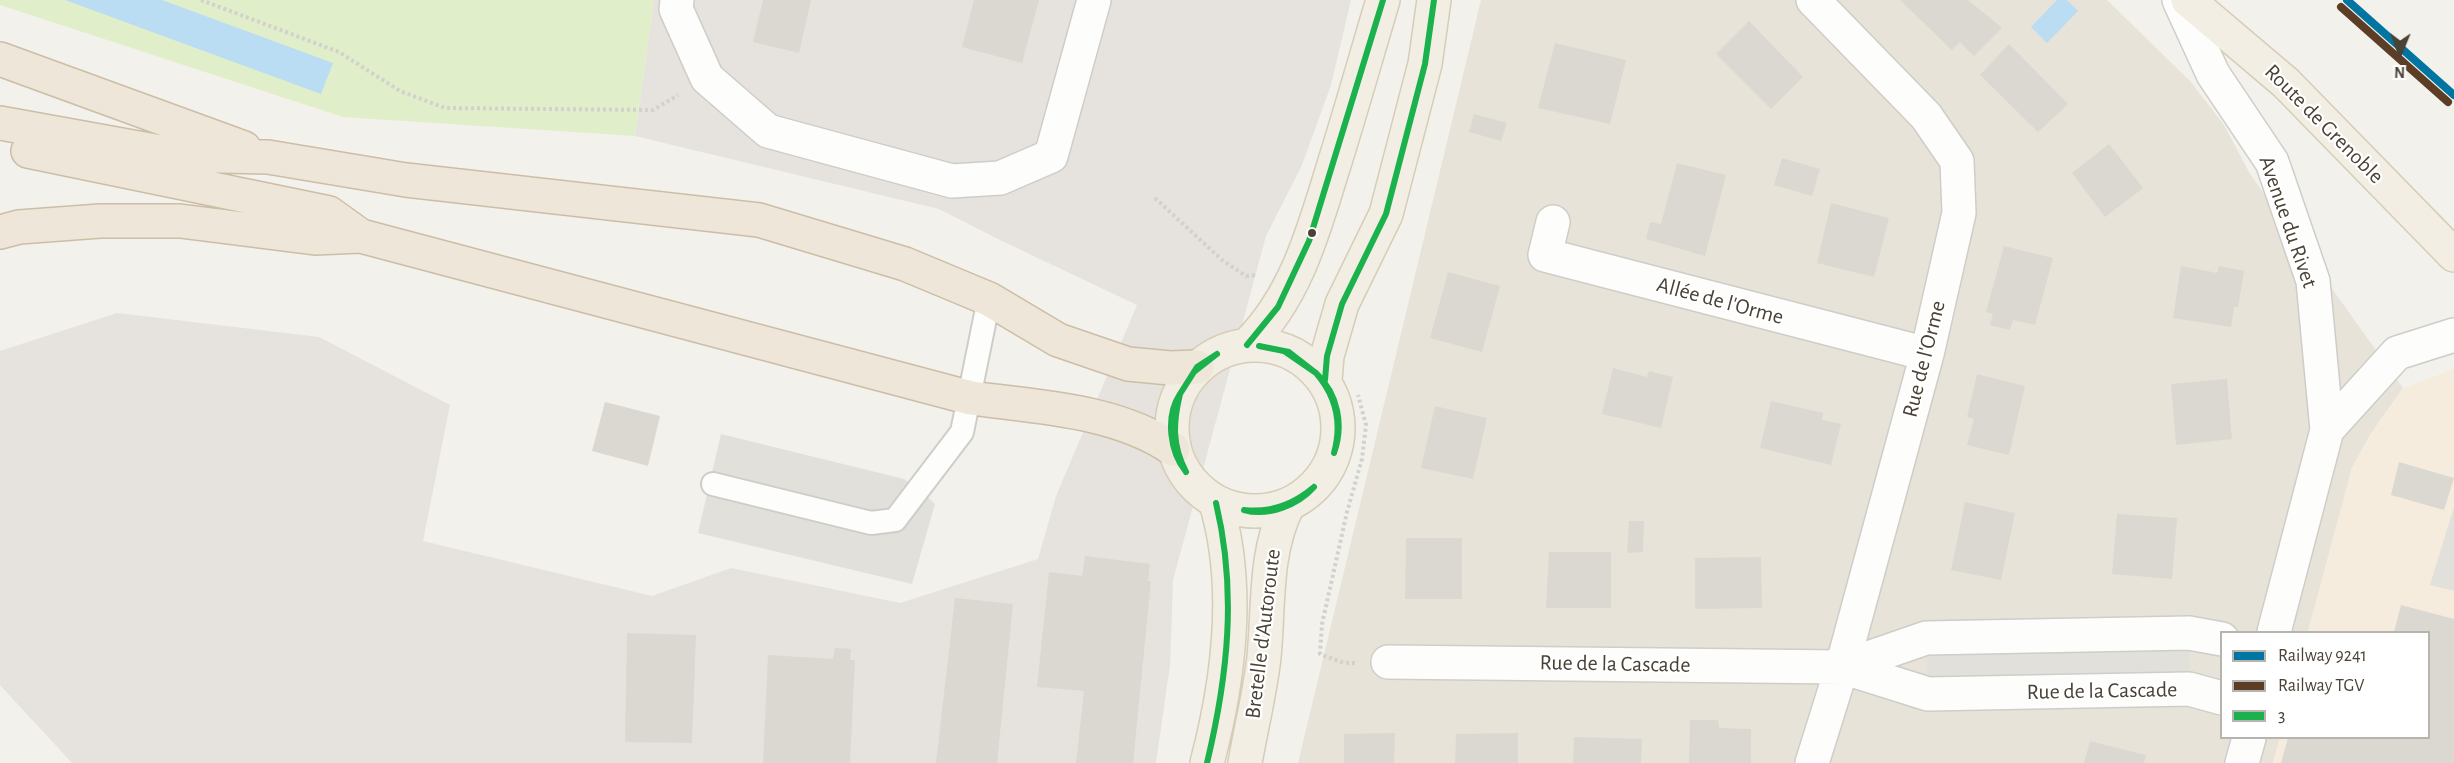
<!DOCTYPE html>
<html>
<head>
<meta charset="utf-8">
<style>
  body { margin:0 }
  #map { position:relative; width:2454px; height:763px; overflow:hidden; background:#f3f1ec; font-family:"Alegreya Sans",sans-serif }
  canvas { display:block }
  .legend { position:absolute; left:2220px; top:631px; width:210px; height:108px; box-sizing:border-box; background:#fff; border:2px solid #b7b3af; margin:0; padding:8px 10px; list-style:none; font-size:18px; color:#4a4236 }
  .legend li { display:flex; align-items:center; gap:12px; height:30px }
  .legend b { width:30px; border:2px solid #b7b3af }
  .north { position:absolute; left:2370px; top:24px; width:60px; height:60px; -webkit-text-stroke:4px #fff; paint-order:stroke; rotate:181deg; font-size:16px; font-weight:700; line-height:24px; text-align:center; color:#4a4236 }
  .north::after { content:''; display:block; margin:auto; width:21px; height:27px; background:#4a4236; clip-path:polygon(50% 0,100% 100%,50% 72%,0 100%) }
</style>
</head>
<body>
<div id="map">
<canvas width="2454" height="763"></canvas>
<ul class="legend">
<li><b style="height:8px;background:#0075a1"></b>Railway 9241</li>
<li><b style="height:8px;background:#5c3e26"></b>Railway TGV</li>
<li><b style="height:8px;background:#1bb14d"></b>3</li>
</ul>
<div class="north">N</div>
</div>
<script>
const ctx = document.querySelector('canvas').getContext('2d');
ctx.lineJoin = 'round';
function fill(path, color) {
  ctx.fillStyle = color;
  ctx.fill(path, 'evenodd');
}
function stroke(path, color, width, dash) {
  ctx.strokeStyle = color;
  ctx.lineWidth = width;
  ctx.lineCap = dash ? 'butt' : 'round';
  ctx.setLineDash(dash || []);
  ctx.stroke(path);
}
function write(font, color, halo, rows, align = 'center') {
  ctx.font = font + ' "Alegreya Sans",sans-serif';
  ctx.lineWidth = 4.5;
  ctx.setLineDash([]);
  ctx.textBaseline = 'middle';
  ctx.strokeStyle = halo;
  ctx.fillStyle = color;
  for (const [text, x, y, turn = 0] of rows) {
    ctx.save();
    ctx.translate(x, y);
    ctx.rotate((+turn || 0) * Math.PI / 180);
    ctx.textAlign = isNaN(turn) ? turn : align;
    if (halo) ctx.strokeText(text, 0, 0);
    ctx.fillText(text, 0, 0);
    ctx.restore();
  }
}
fill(new Path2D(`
  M1481,0h626l83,81 34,44 26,49 153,214 -33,47 -18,33 -44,164h-86v106h58l-7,25h-975z`), '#e7e3d9');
fill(new Path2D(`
  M2454,369v394h-181l7,-25h148v-106h-120l44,-164 18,-32 33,-48z`), '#f6ecde');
fill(new Path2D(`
  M654,0h697l-20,85 -29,80 -36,71 -93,344 -3,85 -14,98h-1084l-72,-78v-334l117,-38 202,24 131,68 -27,136 229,55 79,-28 169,35 138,-44 18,-63 81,-191 -135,-64 -63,-32 -304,-73z`), '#e6e2dd');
fill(new Path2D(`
  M0,0h654l-19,136 -292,-19 -343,-112z`), '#e0eeca');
fill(new Path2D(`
  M721,434l183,45 15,10 16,15 -23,80 -214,-51z
  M2454,507v84l-24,-6z
  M2189,633v56l-261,5 -2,-56z`), '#e2e0db');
fill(new Path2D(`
  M65,0h97l171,63 -12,31z
  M2057,0h10l11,11 -31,32 -16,-16z`), '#baddf3');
fill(new Path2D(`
  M763,0h48l-12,53 -46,-11z
  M974,0h65l-17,63 -60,-16z
  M1900,0h68l34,28 -28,28 -14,-14 -8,8z
  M1749,21l54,56 -32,32 -55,-55z
  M1555,43l71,17 -16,64 -72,-16z
  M2009,44l59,60 -30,28 -58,-57z
  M1474,114l33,9 -6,18 -32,-9z
  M2109,144l34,44 -38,29 -33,-44z
  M1782,158l38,11 -8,27 -38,-11z
  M1677,163l49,12 -21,81 -59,-17 4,-17 11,2z
  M1831,203l58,15 -15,59 -57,-14z
  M2004,246l49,12 -18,67 -22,-5 -3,10 -20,-5 3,-11 -7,-2z
  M2181,266l36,7 2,-7 25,5 -6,36h-4l-3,20 -58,-9z
  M1448,272l52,14 -18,66 -52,-14z
  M1613,368l34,9 2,-6 24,6 -12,51 -59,-14z
  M1977,374l48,12 -16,69 -42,-10 7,-26 -7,-2z
  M2227,379l5,60 -56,6 -5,-61z
  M1771,401l52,12 -1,7 19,4 -10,41 -71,-17z
  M605,402l55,14 -12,50 -56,-15z
  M1435,406l52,12 -14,61 -52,-11z
  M2399,462l55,16 -10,32 -53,-15z
  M1965,502l50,11 -14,67 -50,-10z
  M2117,514l60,4 -5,61 -60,-5z
  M1629,521h15l-1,31 -16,1z
  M1406,538h56v61h-57z
  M1549,552h62v56h-65z
  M1085,556l65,8 -2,17h3l-18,182h-57l8,-72 -47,-4 12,-115 33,4z
  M1761,557l1,51 -67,1v-51z
  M955,598l58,6 -16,159h-61z
  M2401,605l53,14v144h-173l7,-25h140v-106h-34z
  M627,633l69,2 -4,108 -67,-1z
  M835,648l16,1 -1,11h5l-5,103h-87l5,-108 65,4z
  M1690,720h28l1,8 32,1v34h-62z
  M1395,733l-1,30h-50v-29z
  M1518,733v30h-63l1,-29z
  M1574,737l68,2 -1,24h-68z
  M2090,741l56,14 -2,8h-60z`), '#dbd8d2');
const lane = new Path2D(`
  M713,484l158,39 24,-3 67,-88 27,-133`);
const street = new Path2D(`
  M677,0l-1,9 31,69 61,53 184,50 48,-3 51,-22 43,-156
  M2179,0l34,74 59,88 41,119 14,149 -53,202
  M1553,222l-8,33 382,99
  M2327,430l70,-77 57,-18
  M1388,662l454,5 86,27 261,-5 33,9
  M1842,667l84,-29 263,-5 33,6
  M1812,763l30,-96 85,-313 32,-141 -2,-52 -31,-45 -113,-116
  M2242,763l7,-25`);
const primary = new Path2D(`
  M2188,0l98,83 168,172
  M1172 428a83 83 0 1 1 166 0a83 83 0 1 1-166 0Z
  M1247,345c48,-47 66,-112 85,-174 18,-57 34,-114 51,-171
  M1325,380l2,-24 15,-52 44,-90 39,-150 9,-64
  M1207,763c22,-84 34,-176 9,-260
  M1245,763c6,-35 15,-70 19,-106 5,-50 0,-103 23,-150`);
const highway = new Path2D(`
  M0,59l244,89
  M0,123l177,32 91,2 138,23 353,40 146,44 84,35 69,41 70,24 42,4 27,-1
  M28,151l301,62 32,23
  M0,232l19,-5 81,-6h80l135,17 46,-2 610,162c66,9 146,12 202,51`);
stroke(lane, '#cfcdc8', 26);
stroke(street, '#cfcdc8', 36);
stroke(primary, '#d6cdb8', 36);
stroke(highway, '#ccbea5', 36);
stroke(new Path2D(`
  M201,0l138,52 61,39 45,17 208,2 25,-15
  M1155,198l67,62 24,16 10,-1
  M1355,663h-11l-24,-9 2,-30 25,-112 15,-53 4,-34 -8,-30`), '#d3d1cb', 4, [3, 3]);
stroke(lane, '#fdfdfc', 22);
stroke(street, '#fdfdfc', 33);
stroke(primary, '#f2eee4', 33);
stroke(highway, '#ede6d9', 33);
stroke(new Path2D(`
  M1247,345l31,-38 31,-66 74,-241
  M1259,346l25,5 32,22
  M1259,346l30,6 27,21
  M1316,373c22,21 28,52 18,80
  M1316,373c20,23 26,51 18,80
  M1325,380l2,-24 15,-52 44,-90 39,-150 9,-64
  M1180,394c-7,29 -8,51 6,78
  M1180,394c-15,23 -10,58 6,78
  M1180,394l17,-27 20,-13
  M1180,394l14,-22 23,-18
  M1244,510c26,3 50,-6 70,-23
  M1244,510c24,7 54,-5 70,-23
  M1207,763c21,-88 30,-172 9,-260`), '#1bb14d', 6);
stroke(new Path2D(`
  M2347,0l107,95`), '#0075a1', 8);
stroke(new Path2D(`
  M2341,7l107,95`), '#5c3e26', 8);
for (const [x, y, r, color] of [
  [1312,233,5,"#4a4236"]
]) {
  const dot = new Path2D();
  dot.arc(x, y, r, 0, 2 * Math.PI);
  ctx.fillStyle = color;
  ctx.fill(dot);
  stroke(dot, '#fff', 2);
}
write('22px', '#4a4236', '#fff', [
  ["Route de Grenoble",2324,124,45],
  ["Avenue du Rivet",2288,222,71],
  ["Allée de l'Orme",1720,301,15],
  ["Rue de l'Orme",1924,359,-76],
  ["Bretelle d'Autoroute",1263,634,-83],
  ["Rue de la Cascade",1615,664,1],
  ["Rue de la Cascade",2102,691,-1]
]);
</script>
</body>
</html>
